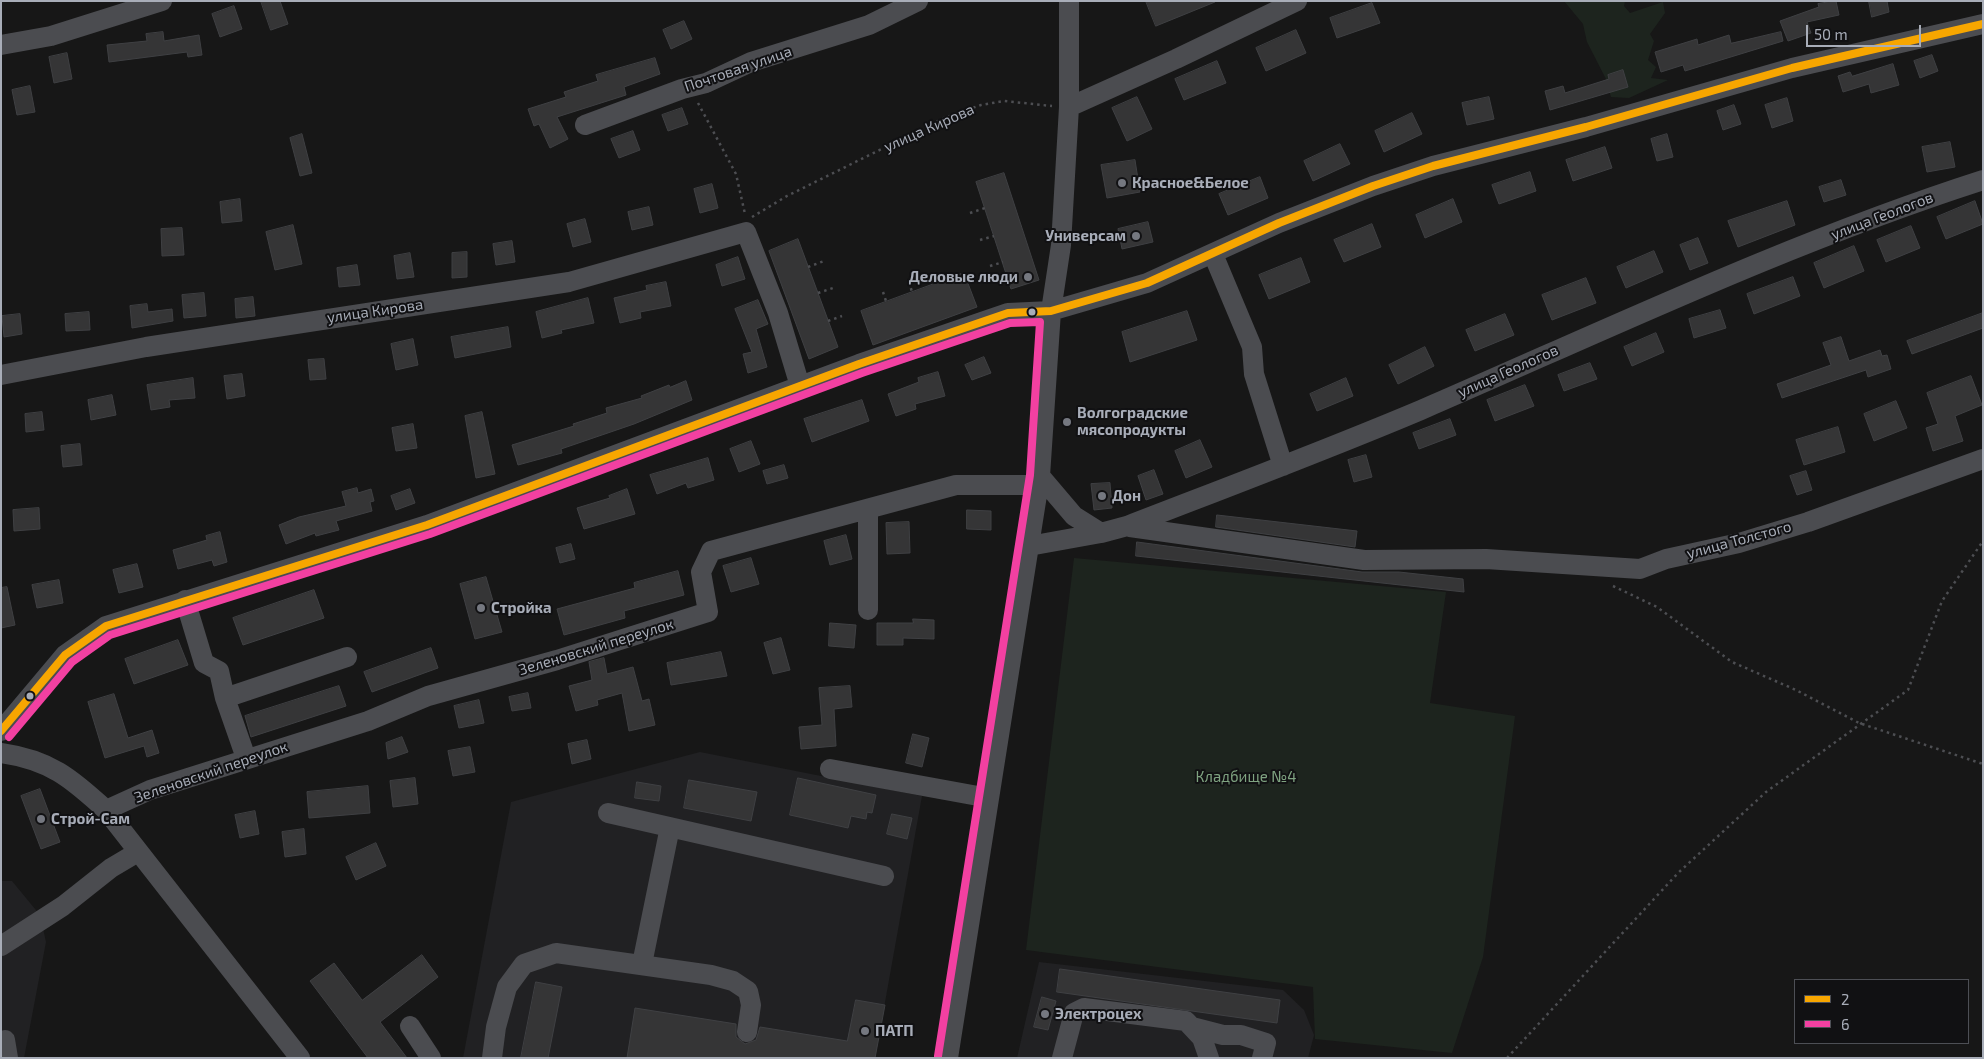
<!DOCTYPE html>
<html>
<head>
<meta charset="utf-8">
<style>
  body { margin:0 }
  #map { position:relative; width:1984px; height:1059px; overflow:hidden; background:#171717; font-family:"Exo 2",sans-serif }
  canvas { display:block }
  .frame { position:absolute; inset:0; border:2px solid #a8adb8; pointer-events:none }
  .legend { position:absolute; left:1794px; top:979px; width:175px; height:65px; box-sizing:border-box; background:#111113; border:1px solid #4d4f55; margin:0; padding:6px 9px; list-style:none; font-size:15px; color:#a8adb8 }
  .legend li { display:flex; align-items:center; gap:10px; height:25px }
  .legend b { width:25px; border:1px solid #4d4f55 }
  .scale { position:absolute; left:1806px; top:25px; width:115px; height:22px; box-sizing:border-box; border:2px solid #a8adb8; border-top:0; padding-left:6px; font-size:15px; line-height:18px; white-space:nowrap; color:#a8adb8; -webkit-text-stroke:4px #111113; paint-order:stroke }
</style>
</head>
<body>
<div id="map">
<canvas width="1984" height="1059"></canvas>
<div class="frame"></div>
<ul class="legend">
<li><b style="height:6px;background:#f7a600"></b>2</li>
<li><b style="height:6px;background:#f240a1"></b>6</li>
</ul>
<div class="scale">50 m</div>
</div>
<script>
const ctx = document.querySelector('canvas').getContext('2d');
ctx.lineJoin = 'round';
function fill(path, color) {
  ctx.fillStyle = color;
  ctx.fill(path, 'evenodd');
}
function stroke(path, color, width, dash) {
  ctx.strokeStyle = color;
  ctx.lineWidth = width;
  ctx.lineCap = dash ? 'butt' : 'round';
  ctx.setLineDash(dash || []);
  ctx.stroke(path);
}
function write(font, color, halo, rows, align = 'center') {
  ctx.font = font + ' "Exo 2",sans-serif';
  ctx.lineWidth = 4;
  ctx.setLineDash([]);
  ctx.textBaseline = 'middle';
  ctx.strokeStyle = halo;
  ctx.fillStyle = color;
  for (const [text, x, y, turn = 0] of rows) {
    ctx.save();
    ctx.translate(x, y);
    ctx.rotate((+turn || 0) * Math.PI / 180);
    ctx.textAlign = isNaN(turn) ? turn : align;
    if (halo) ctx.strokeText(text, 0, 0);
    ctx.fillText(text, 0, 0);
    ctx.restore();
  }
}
fill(new Path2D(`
  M700,752l222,44 -47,262h-412l48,-256z
  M1,881h11l28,34 6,27 -22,116h-23z
  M1039,962l244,28 21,20 10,25 -6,23h-291z`), '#212123');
fill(new Path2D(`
  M1564,1h61l-1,5 6,7 33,-11 2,11 -15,21 4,7 -6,19 8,7 -5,11 17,2 -39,18 -18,-1 -5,-18 -19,-37 -4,-18z
  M1074,558l372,34 -16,111 85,13 -32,241 -31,96 -137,-14 -2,-52 -287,-37z`), '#1d241e');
const building = new Path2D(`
  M261,1h19l8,23 -17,6z
  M1146,1h69v1l-59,24z
  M1836,1l3,14 -32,7 4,11 -23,8 -8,-20 39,-14 -1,-3z
  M1869,1h18l2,11 -17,5z
  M1372,3l8,20 -43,15 -7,-20z
  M234,6l8,23 -22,8 -8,-23z
  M684,21l8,18 -21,10 -8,-19z
  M1296,30l10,23 -40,18 -10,-23z
  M163,32l1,9 35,-6 3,20 -14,2 -1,-5 -78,10 -2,-17 40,-4 -1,-7z
  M1781,32l2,9 -98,30 -2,-6 -22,7 -6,-20 42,-13 1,6 31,-10 2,8z
  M67,53l5,26 -18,4 -5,-26z
  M1932,55l6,16 -18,7 -6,-17z
  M655,58l5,16 -36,13 2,8 -69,22 11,22 -18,9 -11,-24 -5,2 -6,-17 38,-12 -2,-5 34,-11 -2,-6z
  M1217,61l9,22 -42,17 -9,-21z
  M1893,64l6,21 -28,8 -2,-9 -26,8 -5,-16 12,-4 2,4z
  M1623,70l5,17 -78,23 -5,-19 18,-5 2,7 44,-14 -1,-4z
  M30,86l5,26 -18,3 -5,-25z
  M1137,97l15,32 -25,12 -15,-33z
  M1489,97l5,22 -27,6 -5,-22z
  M1787,98l6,23 -21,7 -7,-23z
  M1734,105l7,19 -18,6 -6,-19z
  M682,108l6,16 -20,7 -6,-16z
  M1412,113l10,21 -38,18 -9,-21z
  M633,131l7,19 -21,8 -8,-19z
  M302,134l10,39 -12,3 -10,-38z
  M1667,134l6,23 -16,4 -6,-22z
  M1950,142l5,25 -28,5 -5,-25z
  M1340,144l10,20 -37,17 -9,-20z
  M1605,147l7,21 -39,13 -7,-21z
  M1135,160l5,32 -33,6 -6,-33z
  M1530,172l6,19 -37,13 -7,-19z
  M1004,173l35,107 -28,9 -35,-107z
  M1260,177l8,21 -40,17 -9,-21z
  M1841,180l5,15 -22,7 -5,-15z
  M712,184l6,24 -18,5 -6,-24z
  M240,199l2,22 -20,2 -2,-21z
  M1453,199l9,23 -37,16 -9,-23z
  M1787,201l8,24 -57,22 -10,-26z
  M1975,201l8,23 -37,15 -9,-22z
  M649,207l4,18 -21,5 -4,-18z
  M585,219l6,23 -18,5 -6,-23z
  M1148,222l5,20 -31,7 -4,-20z
  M1372,224l9,23 -37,15 -10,-22z
  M293,225l9,39 -27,6 -9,-38z
  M1911,226l9,22 -34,14 -9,-22z
  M182,228l2,27 -22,1 -1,-27z
  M1698,238l10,25 -18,7 -10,-25z
  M798,239l40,108 -29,12 -40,-108z
  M512,241l3,21 -19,3 -3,-21z
  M1854,246l10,25 -40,17 -10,-25z
  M1654,251l9,21 -37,16 -9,-21z
  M467,252v25l-15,1v-25z
  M410,253l4,24 -17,2 -3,-23z
  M738,257l7,22 -23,7 -6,-21z
  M1301,258l9,24 -41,17 -10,-24z
  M357,265l3,20 -21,2 -2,-19z
  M964,273l13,34 -104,38 -12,-34z
  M1793,277l7,19 -46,18 -7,-20z
  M1586,278l10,25 -44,17 -10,-25z
  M666,282l5,24 -31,6 1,6 -21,5 -6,-25 33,-8 -1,-4z
  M204,293l2,23 -22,2 -2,-23z
  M253,297l2,19 -19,2 -1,-19z
  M588,298l6,25 -33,7 1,3 -20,5 -6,-26z
  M758,300l10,24 -12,5 11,38 -19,6 -5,-19 9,-2 -17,-43z
  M147,304l1,8 24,-3 1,12 -41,7 -2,-22z
  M1720,310l6,18 -32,10 -5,-19z
  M1187,311l10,29 -67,22 -8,-30z
  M89,312l1,18 -24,1 -1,-17z
  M1983,313v15l-71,26 -5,-13z
  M20,314l2,20 -18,3 -2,-21z
  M1505,314l9,21 -39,16 -9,-21z
  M508,327l3,20 -56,11 -4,-21z
  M1656,333l8,19 -32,14 -8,-19z
  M1841,337l8,24 31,-11 2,6 5,-1 4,14 -23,8 -2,-7 -84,28 -5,-14 54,-19 -8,-22z
  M413,339l5,26 -22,5 -5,-26z
  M1425,347l9,19 -36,18 -9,-19z
  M984,357l7,16 -19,7 -7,-15z
  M324,359l2,20 -16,1 -2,-20z
  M1590,363l7,16 -33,12 -6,-16z
  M938,372l7,24 -30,8 1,5 -20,7 -8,-22 31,-12 -1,-4z
  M242,374l3,22 -18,3 -3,-23z
  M1971,376l11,29 -27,11 8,25 -30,10 -7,-23 12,-4 -11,-31z
  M193,378l2,20 -26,2 1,7 -19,3 -4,-25z
  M1346,378l7,18 -36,15 -7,-17z
  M686,381l6,19 -58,24 -73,25 1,4 -44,12 -6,-20 62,-19 -1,-2 34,-11 -1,-5 36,-10 -1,-2 28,-11 1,2z
  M1525,385l9,21 -39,15 -8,-21z
  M112,395l4,20 -25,5 -3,-20z
  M862,400l7,21 -57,21 -8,-23z
  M1896,401l11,27 -33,13 -10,-27z
  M42,412l2,18 -18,2 -1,-18z
  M482,412l13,62 -19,4 -11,-62z
  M1450,419l6,16 -37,14 -6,-16z
  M413,424l4,24 -21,3 -4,-23z
  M1838,427l7,25 -41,13 -8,-25z
  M1200,440l12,27 -26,11 -11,-27z
  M751,441l9,23 -21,8 -9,-23z
  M80,444l2,21 -19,2 -2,-21z
  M1366,455l6,22 -18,5 -6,-22z
  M708,458l6,22 -26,8 -2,-5 -29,11 -7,-19z
  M784,465l4,13 -21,6 -4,-13z
  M1154,470l9,24 -17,6 -8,-24z
  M1806,471l6,19 -15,5 -7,-19z
  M1110,483l2,25 -18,2 -3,-26z
  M357,488l1,5 13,-4 3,12 -4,1 2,9 -36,10 3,9 -23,6 -1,-3 -29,11 -7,-19 20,-8 47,-11 -4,-14z
  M410,489l5,14 -19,7 -5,-14z
  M627,489l8,25 -51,15 -7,-21 33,-10 -1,-2z
  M39,508l1,21 -26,2 -1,-21z
  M967,510l24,1v19l-24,-1z
  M1217,515l140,16 -2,16 -139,-20z
  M909,522l1,31 -23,1 -1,-31z
  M220,532l7,30 -13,4 -2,-6 -34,9 -5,-19 34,-10 -1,-4z
  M846,535l6,24 -22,6 -6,-24z
  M1137,542l225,30h37l64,7 1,13 -328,-36z
  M571,544l4,15 -15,4 -4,-15z
  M751,558l8,26 -28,8 -8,-26z
  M137,564l6,23 -24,6 -6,-23z
  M678,571l6,24 -60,16 1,7 -61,17 -7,-26 78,-21 -1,-5z
  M486,577l16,55 -27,7 -15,-55z
  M59,580l4,23 -26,5 -5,-23z
  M7,587l8,38 -14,3v-40z
  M314,590l10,28 -81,27 -10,-27z
  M913,619l21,1v19l-31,-1v7h-26v-22h36z
  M830,623l26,2 -2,23 -25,-2z
  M781,638l9,32 -17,4 -9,-31z
  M178,640l10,25 -54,19 -9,-25z
  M431,648l7,20 -66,24 -8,-20z
  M721,652l6,24 -56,9 -4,-22z
  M604,658l3,16 26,-7 9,34 7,-2 6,26 -26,6 -7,-38 -25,7 1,5 -22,6 -7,-25 23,-6 -3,-18z
  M339,686l7,20 -95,31 -6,-21z
  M850,686l2,21 -18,2 2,37 -35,3 -2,-22 23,-2 -3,-37z
  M528,693l3,15 -19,3 -3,-14z
  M114,694l14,44 24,-8 7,23 -12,4 -3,-11 -39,12 -17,-56z
  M479,700l5,23 -25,5 -5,-22z
  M913,734l16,4 -7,29 -16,-4z
  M402,737l6,15 -20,7 -2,-16z
  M587,740l4,19 -19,5 -4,-20z
  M470,747l5,25 -22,4 -5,-25z
  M415,778l3,26 -25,3 -3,-26z
  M798,778l78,17 -4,18 -5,-1 -1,7 -15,-3 -3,12 -58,-13z
  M689,780l68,12 -6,29 -67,-13z
  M637,782l24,4 -2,15 -24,-3z
  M368,786l2,27 -61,5 -2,-26z
  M40,789l20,53 -19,7 -20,-53z
  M255,811l4,23 -19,4 -5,-23z
  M892,814l20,4 -5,21 -20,-5z
  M304,829l2,25 -21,3 -3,-25z
  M376,843l10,23 -30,14 -10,-23z
  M422,955l16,22 -58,45 27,36h-39l-58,-77 24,-18 28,37z
  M1060,969l220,31 -3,23 -220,-31z
  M536,982l26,5 -14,71h-27z
  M1042,997l14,4 -8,29 -14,-3z
  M856,1000l29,5 -10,53h-248l8,-50 101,16v13l9,7 11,-4 4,-13 87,14z`);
fill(building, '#353536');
stroke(building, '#3f4043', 1);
stroke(new Path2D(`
  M698,103l38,71 9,40
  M970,213l15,-5
  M752,217l35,-21 157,-78 37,-13 23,-4 48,5
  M980,240l14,-4
  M990,266l13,-4
  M808,267l16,-6
  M934,273l4,9
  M909,282l3,10
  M883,292l3,9
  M818,293l15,-5
  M828,321l14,-5
  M1613,586l44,21 75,55 64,28 63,33 124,41
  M1507,1058l171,-185 88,-81 142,-102 34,-89 41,-60`), '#4d4e52', 2.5, [2.5, 4]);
stroke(new Path2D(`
  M1,45l50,-9 111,-35
  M1069,107l107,-48 121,-58
  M585,125l97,-36 24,-6 45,-21 118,-37 49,-24
  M1213,254l39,93 2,27 29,92
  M1,375l145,-28 423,-65 177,-50 32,81 22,73
  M1040,476l34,40 27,17
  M868,509v101
  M1130,527l234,33 122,-1 154,10 26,-10 73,-16 69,-21 175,-63
  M1029,546l72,-13 26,-7c98,-38 197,-75 294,-116 185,-80 369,-168 562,-230
  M185,600l19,63 15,8 6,27
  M1,731l64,-76 41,-29 321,-101 432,-161 149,-51 43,-2 96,-28 132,-60 94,-37 60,-20 153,-39 206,-59 191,-44
  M1,753c49,7 70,25 105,57l194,248
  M246,758l-21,-60 122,-41
  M830,769l159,29
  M106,810l44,-20 218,-69 60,-25 129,-36 151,-48 -7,-40 10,-21 245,-66h83
  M608,813l276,63
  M1,946l62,-40 48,-38 27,-16
  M642,964l28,-137
  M410,1026l21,32
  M1192,1027l31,8h18l25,8 -4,15
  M5,1040l3,18
  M492,1058l4,-31 11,-40 17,-23 32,-11 155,22 22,6 15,10 3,14 -4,27
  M948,1058l92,-582 11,-165 10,-66 8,-138v-106
  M1062,1058l12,-45 10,-5 102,13 16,17 7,20`), '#4b4c50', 20);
stroke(new Path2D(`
  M1,731l64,-76 41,-29 321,-101 432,-161 149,-51 43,-2 96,-28 132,-60 94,-37 60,-20 153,-39 206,-59 191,-44`), '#f7a600', 8);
stroke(new Path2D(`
  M9,737l63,-75 38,-27 320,-101 432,-161 148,-50 30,-1 -10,153 -92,581`), '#f240a1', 8);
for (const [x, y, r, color] of [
  [1122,183,5,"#757880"],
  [1136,236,5,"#757880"],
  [1028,277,5,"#757880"],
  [1032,312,4.5,"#a8adb8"],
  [1067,422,5,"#757880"],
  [1102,496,5,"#757880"],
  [481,608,5,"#757880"],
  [30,696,4.5,"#a8adb8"],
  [41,819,5,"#757880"],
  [1045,1014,5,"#757880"],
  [865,1031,5,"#757880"]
]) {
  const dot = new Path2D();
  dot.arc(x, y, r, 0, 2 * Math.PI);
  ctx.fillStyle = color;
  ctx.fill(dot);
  stroke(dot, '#111113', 2);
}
write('15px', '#a8adb8', '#111113', [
  ["Почтовая улица",738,69,-19],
  ["улица Кирова",929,128,-24],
  ["улица Геологов",1882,216,-21],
  ["улица Кирова",375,311,-8],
  ["улица Геологов",1508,371,-24],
  ["улица Толстого",1739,540,-15],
  ["Зеленовский переулок",596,647,-17],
  ["Зеленовский переулок",211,772,-19]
]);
write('bold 15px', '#a8adb8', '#111113', [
  ["Красное&Белое",1132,183],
  ["Универсам",1126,236,"right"],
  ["Деловые люди",1018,277,"right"],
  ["Волгоградские",1077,413],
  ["мясопродукты",1077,430],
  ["Дон",1112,496],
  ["Стройка",491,608],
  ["Строй-Сам",51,819],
  ["Электроцех",1055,1014],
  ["ПАТП",875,1031]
], 'left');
write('15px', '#7fa381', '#111113', [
  ["Кладбище №4",1246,777]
]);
</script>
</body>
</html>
